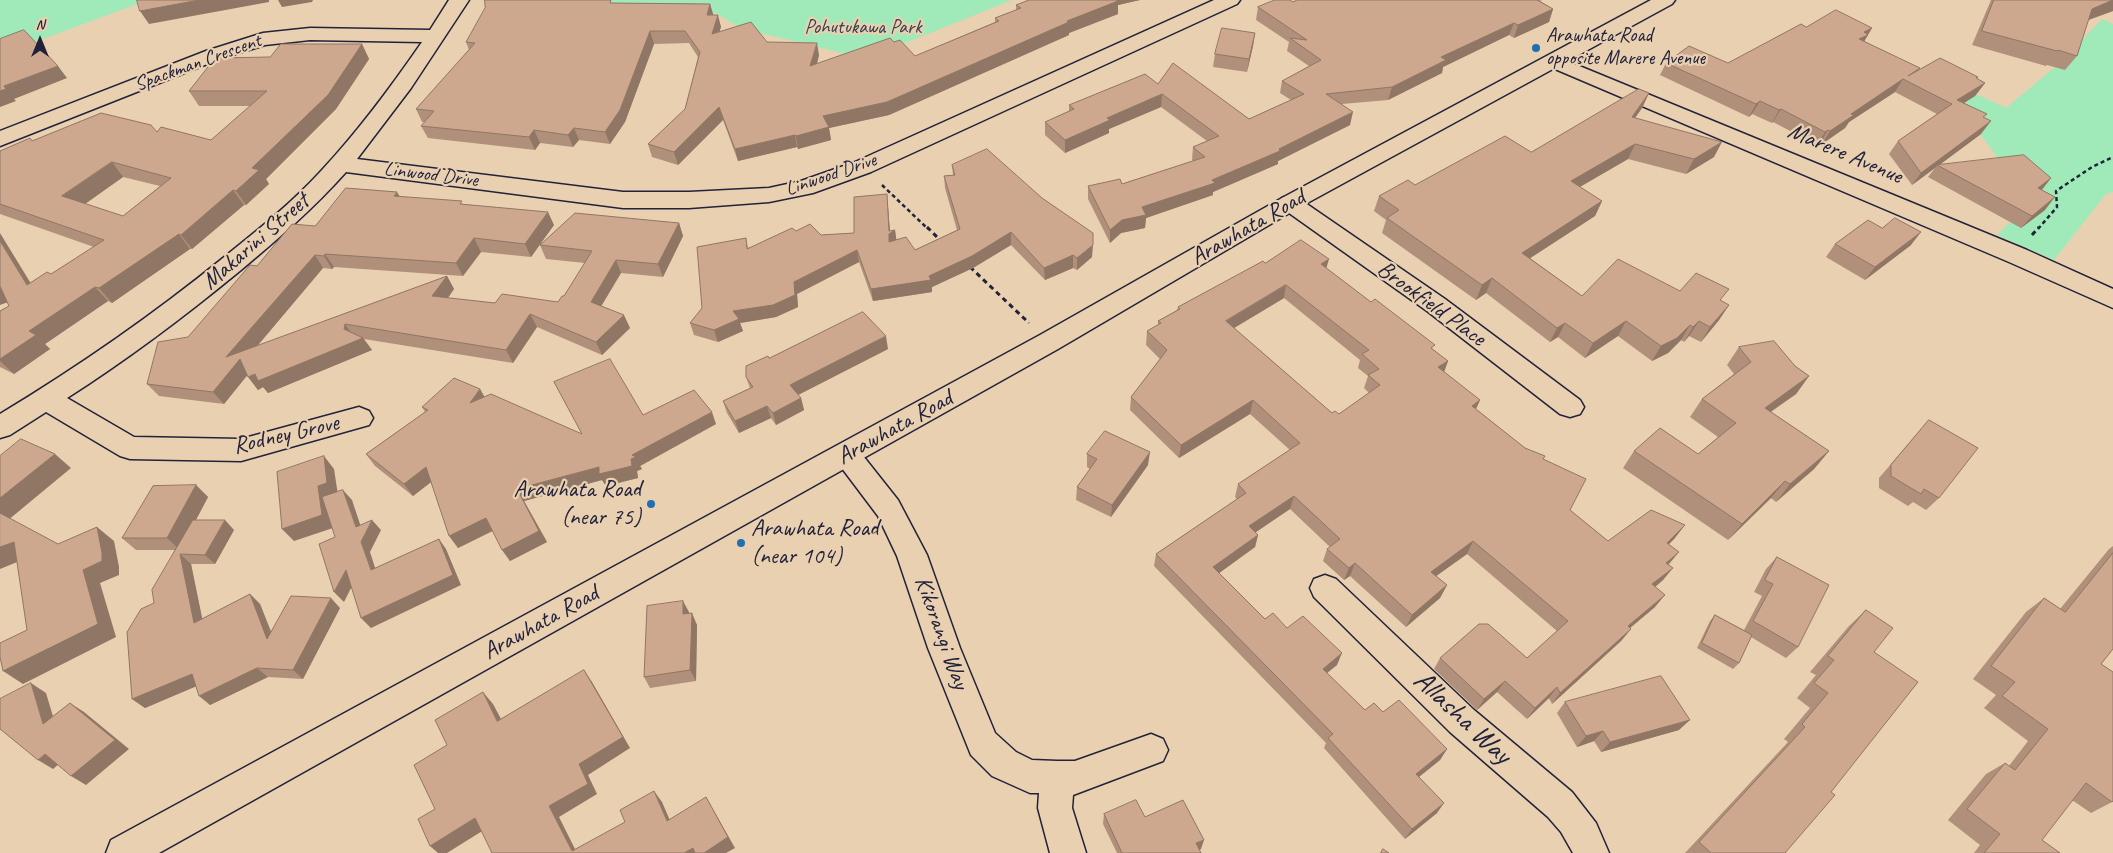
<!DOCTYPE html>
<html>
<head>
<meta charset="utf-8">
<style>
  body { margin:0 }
  #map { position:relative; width:2113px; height:853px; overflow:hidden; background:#e9d0b1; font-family:Caveat,sans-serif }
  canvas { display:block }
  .north { position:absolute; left:15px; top:15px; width:50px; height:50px; -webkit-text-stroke:4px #e9d0b1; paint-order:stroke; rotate:0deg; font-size:14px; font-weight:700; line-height:20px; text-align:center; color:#22223b }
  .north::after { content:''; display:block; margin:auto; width:18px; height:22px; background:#22223b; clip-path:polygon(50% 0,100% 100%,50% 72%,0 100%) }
</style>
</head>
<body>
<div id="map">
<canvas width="2113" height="853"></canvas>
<div class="north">N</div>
</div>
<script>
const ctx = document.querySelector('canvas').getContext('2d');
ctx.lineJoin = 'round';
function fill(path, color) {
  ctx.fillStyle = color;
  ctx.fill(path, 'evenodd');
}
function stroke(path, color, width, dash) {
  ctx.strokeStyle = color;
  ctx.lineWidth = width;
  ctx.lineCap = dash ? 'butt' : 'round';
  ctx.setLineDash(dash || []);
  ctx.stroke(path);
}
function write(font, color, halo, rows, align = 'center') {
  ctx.font = font + ' Caveat,sans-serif';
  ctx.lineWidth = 4.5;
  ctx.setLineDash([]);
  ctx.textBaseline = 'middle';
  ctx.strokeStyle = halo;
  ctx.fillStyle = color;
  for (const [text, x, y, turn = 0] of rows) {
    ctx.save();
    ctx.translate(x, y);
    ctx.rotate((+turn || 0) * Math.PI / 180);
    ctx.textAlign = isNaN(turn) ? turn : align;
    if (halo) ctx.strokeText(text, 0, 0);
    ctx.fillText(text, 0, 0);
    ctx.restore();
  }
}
fill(new Path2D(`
  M0,0h148l-148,55z
  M581,0h431l-146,59 -126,-31 -24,-15 -141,-9z
  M2102,19l11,5v168l-7,2 -52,66 -57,-25 37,-37 -31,-33 -42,-57 5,-19 40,19 56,-47z`), '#a0eab9');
const minor = new Path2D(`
  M449,0h20l-58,88 -54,71 266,33h66l80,-4 32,-7 54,-19 359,-162h26l-3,4 -366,168 -58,21 -44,9 -80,6h-66l-277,-36c-32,36 -68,67 -105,98 -56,46 -113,89 -174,128l67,39 107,2 118,-32 10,4 4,7 -4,7 -128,36 -111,-2 -10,-3 -74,-44 -36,23 -10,3v-24c78,-47 153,-99 223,-156 35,-28 69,-55 99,-88 37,-40 69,-83 100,-128l-112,-2 -45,5 -45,14 -220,87v-15l206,-80 57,-18 47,-5 120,2z
  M1555,56l472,194 86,39v19l-104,-46 -461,-196 -3,-4 3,-4z
  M1290,195l8,3 147,101 135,101 4,7 -4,7 -10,3 -10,-3 -133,-103 -145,-103 -4,-5 4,-5z
  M846,444l10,3 42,53 29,55 33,93 35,85 21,19 16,8 25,1h18l76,-27 12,5 5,11 -5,11 -90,34 -1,13 14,45h-36l-12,-45 1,-15h-9l-38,-17 -21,-21 -43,-107 -31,-92 -19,-40 -46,-61 4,-8z
  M1325,575l11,4 138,131 98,82 24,31 13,30h-36l-12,-21 -13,-15 -98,-85 -136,-135 -4,-9 4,-9z`);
const major = new Path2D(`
  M1651,0h24l-3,4 -374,204 -240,141 -899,504h-53l5,-13 929,-505 242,-137z`);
stroke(minor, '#22223b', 3);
stroke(major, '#22223b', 3);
stroke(new Path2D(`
  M882,185l46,44
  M2038,229l19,-22 -1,-16 36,-24 21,-10`), '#22223b', 2.5, [4, 3]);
stroke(new Path2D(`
  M927,227l14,14
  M2032,235l7,-8
  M970,267l59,56`), '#22223b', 3, [5, 4]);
fill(minor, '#e9d0b1');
fill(major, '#e9d0b1');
fill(new Path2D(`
  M1029,0h111l-22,5v9l-49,19v2l-180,80 -60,13 2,12 -33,9 -1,-2 -59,14 -15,-41 -45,45 -26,-8 -4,-13 37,-35 13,-52 -9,-14 -35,1 -29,78 -15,22 -31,-4 -6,7 -33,-4 -5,7 -107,-12 -7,-12 4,-4h-3l-6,-13 53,-59 -3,-8 147,-39 97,1 3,11 8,12 -2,4 48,11 52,13 -2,9 77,-22 21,14 80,-34v-4l21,-8v-5z
  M1297,0h245l-2,1 13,8 -4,13 -35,16 -5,-3 -66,32 -1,6 -54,27 -46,4 8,21 -72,36v3l-65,28v3l-67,23 -1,10 -24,5 -11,10 -22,-44v-13l34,-2 71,-23 -1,-1 1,-13 14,-6 -46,-34 -52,22v4l-44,20 -20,-18v-13l24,-11v-6l89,-21 91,35 42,-19 -11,-7 2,-12 27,-15 -22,-15 2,-9 -33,-22 2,-13 35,-5z
  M1991,0h122v11l-25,9 -11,36 -12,14 -18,-5 -1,1 -74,-21z
  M1806,27l66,1 -8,13 55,29 58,9 8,4 -10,13 -11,7 20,15 -3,16 -42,31 112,13 -10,12 4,20 -24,18 -93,-51 7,-9 -23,17 -23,-31 9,-13 39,-27 -42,-22 -46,30 -4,6 -23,16 -2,-1 -3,2 -44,-23 -1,1 -20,-9 -3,3 -89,-42 6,-12h62z
  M1255,33l-2,13 -6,26 -34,-5 2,-13z
  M362,44l7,15 -33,50 -70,70 3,5 -23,21h-2l-52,44h-2l-78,54 -4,-2 -63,43 5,5 -36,25 -14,-7v-56l9,-5 -2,-3 24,-20 20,-9 43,-27 -94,-33v-63l32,-10 125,-9 54,8 39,-34h-51l-10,-15 81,-34zM123,177l37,9 -37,30 -38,-12z
  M1649,93l-7,15 -7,10 79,39 -28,17 -58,-15 -48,28 22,14 -7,15 -65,42 52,38 98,-5 42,10 7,4 -10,15 -18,22 -12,-6 -5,6 -3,-2 -13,13 -16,8 -34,-25 -33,22 -27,-21 -8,5 -64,-49 -10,7 -94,-67 4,-13 -12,-9 5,-15 152,-44z
  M952,165l140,92 -15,13 -4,-2 -28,12 -34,-35 -38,23 -41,19v5l-59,9 -14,-39 -62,32 1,13 -22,10 -36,6 3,8 -25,11 -24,-7 -4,-12 12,-15 44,-70 2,10 48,-17 25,4 33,-2 34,-26 2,24 5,-1 1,10 19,10 42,-20 -12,-42 -1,-12 9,-1z
  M400,197l64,7 90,21 -23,32 -50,-5 -18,24 -129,-9 -2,2 -9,-1 -66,78 190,-70 7,13 -6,9 47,5 63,-1 6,-6 21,-33 -39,-4 -6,-14 139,-22 4,13 -20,41 -42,-4 -20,33 29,22 -28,27 -65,-28 -24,36 -149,-24 8,11 -104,43 -5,-6 -5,3 -11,-15 -23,29 -65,-8 -12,-12 41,-47 69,-71 58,-40z
  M1835,244l76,1 -46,35 -39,-23z
  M1265,263l61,5 122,93 -4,11 36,28 -4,9 49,39 18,11 27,51 38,31 67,-3 -6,6v21l-6,15 -8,7v20l-25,21 1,1 -10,12 -69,63 -3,-6 -22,21 -30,-27 -20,18 -43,-41 6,-11h87l30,-27 -90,-77 -31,22 11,9 -7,13 -34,29 -56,-51 -6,4 -21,-19 4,-12 3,-2 -40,-38 -35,23 3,3 -3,12 -36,26 46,46 22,9 50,37 -10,8 38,37 18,2 64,37 -7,11 -21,17 18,36 -32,26 -81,-91 2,-5 -172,-177 2,-12 81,-55 -2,-2 3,-13 52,-34 -40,-36 -71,44 -49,-48 1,-13 29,-38 -14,-14 1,-14 11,-6v-4l19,-11 1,-3zM1284,298l76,62 -2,8 10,8 -4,12 5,5 -30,21 -7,-1 -98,-85z
  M1739,347l56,19 14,10 -13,18 -25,18 58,39 -15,18 -38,33 -5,-4 -43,42 -105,-72 11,-17 64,3 20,-17 -28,-20 12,-18 32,-25 -7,-9z
  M888,349l-90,46 3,3 3,12 -28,15 -5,-7 -32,15 -12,-20 -4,-12 27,-13 -4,-11 23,-19z
  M554,382l89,33 73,9 -76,42 2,3 -5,2 1,7 -32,8 -4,-6 -78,21 23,41 -37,19 -17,-30 -35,17 -27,-66 -18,14 -38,-30 -9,-12 59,-42 -3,-5 58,-18 4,8 98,37z
  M1929,420l10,78 -13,12 -13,-8 -5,4 -29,-18v-10z
  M1087,454l61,11 -37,52 -35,-17 1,-13 13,-18 -3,-2z
  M196,485l12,12 -12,23 38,10 -19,34h-24l11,55 48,-25 10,10 11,27 69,-23 -37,71 -35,-2 -58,28 -14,-19 -51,22 -13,-9 22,-96 21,-53h-39l-14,-12z
  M2113,546v103l-12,15 11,138 -21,11 -19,-13 -30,40 18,13h-86l6,-8 -32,-25 38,-46 19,-11 4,3 19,-25 -44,-33 12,-13 -23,-16 53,-67 18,-14 16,11 49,-60z
  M1777,557l21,90 -12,11 -35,-21 -12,26 -6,6 -36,-21 13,-27 5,-6 29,15 18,-34 -8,-4 12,-23z
  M1866,610l8,42 -43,140 -46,61h-100l103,-111 -4,-3 26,-31 -13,-10 19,-23 -6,-3 39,-46z
  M689,612v2l8,11 -1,56 -46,7 -6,-11z
  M1565,702l114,28 -78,22 -7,-11 -17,6 -20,-34z
  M1104,814l41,3 56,32 -2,1 2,3h-84l-14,-29z`), '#b0907b');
fill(new Path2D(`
  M199,0h70v2l-120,22 -9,-13z
  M278,0h35l-1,2 -30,5z
  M1109,0h31l-22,5v9l-49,19v2l-180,80 -60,13 2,12 -33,9 -2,-13 27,-20 244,-95z
  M2113,0v11l-33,12 12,-14z
  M710,4l4,13 -7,-2z
  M1553,9l-4,13 -35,16 4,-13z
  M718,15l3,12 -6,19 -3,-12z
  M1514,23l-5,12 -66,32 -1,6 -54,27 4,-13 49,-30z
  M1872,28l-11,19 -9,5 12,-20z
  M650,31l4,13 -29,78 -15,22 -5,-12z
  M1255,33l-2,13 -6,26 2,-13z
  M817,43l2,12 -6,24 -3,-13z
  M362,44l7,15 -33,50 -70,70 3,5 -23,21 -10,-14 16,-23z
  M58,66l9,12 -53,21 2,2 -16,6v-16l4,-5z
  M1903,79l-8,13 -46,30 -4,6 -23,16 8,-13 21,-17z
  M1985,83l-10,13 -27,17 9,-13z
  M1649,93l-7,15 -17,24 7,-15z
  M1162,94l-1,13 -52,22v4l-44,20v-13l42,-22z
  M1760,101l-8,13 -3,3 7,-13z
  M719,107l4,13 -45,45 -4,-13z
  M1781,109l-8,13 -1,1 7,-13z
  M1353,112l-3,13 -72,36v3l-65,28v3l-67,23 -1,10 -24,5 -11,10v-13l12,-10 20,-13 70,-27z
  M1991,121l-10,13 -43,32 -1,-1 -2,3 -23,17 9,-12z
  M574,128l5,12 -6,7 -5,-12z
  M534,130l6,13 -5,7 -6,-13z
  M1828,130l-8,13 -3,2 8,-13z
  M795,135l2,12 -59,14 -3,-12z
  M1722,142l-8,15 -28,17 8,-15z
  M1635,144l-7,15 -64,37 7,-15z
  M112,162l11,15 -48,34 -13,-15z
  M2051,178l-10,13 -3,-3z
  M233,190l11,15 -52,44 -11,-14z
  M397,192l8,13 -11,-9z
  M887,194l3,39 5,-3 2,13 -8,-1z
  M2055,197l-10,13 -24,18 11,-12z
  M1602,201l-7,15 -80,52 7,-15z
  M548,212l6,13 -23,32 -6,-13z
  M679,223l4,13 -20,41 -5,-13z
  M1011,232v13l-38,23 -41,19v5l-59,9 -2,-12 58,-13z
  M1921,232l-10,13 -46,35 10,-13z
  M0,233l41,67 -14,-15 -27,-44z
  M179,234l11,15 -78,54 -13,-15z
  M474,238l7,14 -18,24 -7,-13z
  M1093,245l-1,12 -15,13v-12z
  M857,250l2,12 -62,32 1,13 -22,10 -36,6 3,8 -25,11 -4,-12 19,-19z
  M325,254l9,13 -2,2 -8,-13z
  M315,255l8,13 -80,95 7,9 -26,32 -11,-12 13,-35z
  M1073,255v13l-28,12 -1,-12z
  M1329,259l-4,14 -4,-9z
  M616,260l5,13 -25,42 -5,-13z
  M447,276l7,13 -14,20 -8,-13z
  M1492,278l-6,15 -10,7 6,-15z
  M1286,285l-2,13 -60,36 2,-13z
  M0,286l14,14 -14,5z
  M95,287l13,14 -63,43 5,5 -36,25 -14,-13v-2l29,-28z
  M1729,305l-10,15 -18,22 9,-15z
  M530,314l7,13 -24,36 -7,-13z
  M624,315l6,13 -28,27 -6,-13z
  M1626,321l-8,15 -33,22 8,-15z
  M1699,321l-10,15 -5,6 9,-15z
  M1565,323l-7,14 -8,5 7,-14z
  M345,324l9,13 -10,-8z
  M1690,325l-9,15 -13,13 -16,8 9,-15z
  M886,336l2,13 -94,48 -4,-12z
  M363,338l9,12 -104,43 -5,-6 -5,3 -10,-13z
  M1448,361l-5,14 -5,-8z
  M1809,376l-13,18 -45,31 14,-17z
  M480,389l7,12 -17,2z
  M801,398l3,12 -28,15 -3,-12z
  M1253,400l-3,14 -71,44 2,-13z
  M1480,400l-6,13 -2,-7z
  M767,406l4,12 -32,15 -4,-12z
  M712,412l4,12 -76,42 2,3 -5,2 1,7 -32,8 -4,-6 -78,21 23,41 -37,19 -8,-11 15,-61 114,-30 1,-4z
  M1829,451l-15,18 -38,33 14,-18z
  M1150,452l-2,13 -37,52 1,-12z
  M55,454l16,14 -64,53 -7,-5v-18z
  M324,456l10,13 4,26 -5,33 -39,13 -12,-12 36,-43z
  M426,467l9,12 -22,17 -9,-12z
  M1785,481l-14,17 -43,42 14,-16z
  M196,485l12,12 -28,53 -13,-12z
  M343,490l9,10 12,36 8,-16 9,10 -11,22 9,28 -8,-10z
  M1294,496l-4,13 -44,30 3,-13z
  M486,518l8,12 -36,18 -9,-12z
  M225,520l9,10 -19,34 -10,-9z
  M1685,525l-10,13 -17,17 9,-12z
  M97,527l17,14 5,26v8l-19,8 16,54 -93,47 -20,-13 80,-101z
  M1258,535l-3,12 -44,32 2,-12z
  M439,539l7,10 15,36 -90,43 -10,-10z
  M1473,541l-6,13 -42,30 6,-12z
  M14,542l18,14 -32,13v-22z
  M1679,552l-10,12 -3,-1z
  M180,554l11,10 14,68 -11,-9z
  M1355,563l-5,13 -6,4 5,-12z
  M1673,568l-10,12 -20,17 9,-13z
  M346,570l9,10 -11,22 -10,-10z
  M1447,585l-7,13 -34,29 6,-12z
  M250,594l10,10 17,44 -10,-9z
  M1665,595l-10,12 -37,31 10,-12z
  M331,598l9,10 -37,71 -10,-9z
  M683,601l6,11v14l-6,-12z
  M692,613l5,12 -1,56 -6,-11z
  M1631,629l-10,12 -69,63 8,-11z
  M1342,653l-5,12 -19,15 5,-11z
  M257,668l11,9 -58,28 -11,-9z
  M584,670l8,12 38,66 -42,27 9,19 -38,23 18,36 -5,-2 -23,-45 30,-42z
  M192,674l12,9 -59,25 -13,-9z
  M1505,681l-8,11 -20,18 7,-11z
  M31,683l15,10 12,40 -15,-9z
  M1557,687l-8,11 -22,21 8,-11z
  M483,692l10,12 15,28 -11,-11z
  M70,703l14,9 45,37 -43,36 -15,-9z
  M1690,720l-11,10 -78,22 9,-10z
  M1603,731l-9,10 -17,6 9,-11z
  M1447,749l-7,11 -30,24 6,-10z
  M45,754l15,9 -7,6 -15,-9z
  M654,791l8,11 13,30 -8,-11z
  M706,797l29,51 -9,5h-22z
  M1444,803l-7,10 -32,26 7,-10z
  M475,818l12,10 -40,25h-9l-8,-7z
  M1204,840l-3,9 -7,3 2,-9z
  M693,848l3,5h-12z`), '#907664');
const building = new Path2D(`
  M137,0h62l-59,11z
  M485,0h126l-1,3 100,1 -3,11h11l-6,19 39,-12 16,20 50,1 -7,23 80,-28 4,4 6,-2 15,16 84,-35 -4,-3 26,-10 -5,-3 13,-5h87l2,1 -51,20 2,1 -182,80 -64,14 6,11 -33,9 -1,-1 -60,14 -16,-42 -45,45 -26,-8 37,-35 15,-57 -15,-21h-35l-30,79 -15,22 -31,-4 -6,7 -34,-5 -5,7 -108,-11 13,-15 -18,-2 59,-66 -9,-1 19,-34z
  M1275,0h15l3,2 4,-2h240l16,9 -35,16 -4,-2 -73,34 5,3 -54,27 -66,7 27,18 -74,37 1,2 -68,29 3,3 -73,24 4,8 -24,5 -12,10 -22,-44 32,-7 2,5 83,-27 -12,-10 26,-11 -57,-42 -55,24 3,2 -45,20 -20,-18 29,-13 -5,-4 76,-31 13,10 15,-21 76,56 55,-25 -22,-13 39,-21 -31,-22 17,2 -49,-33z
  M1994,0h119l-21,9 -15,47 -19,-6 -1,1 -75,-20z
  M1836,10l36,18 -8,4 4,3 -9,4 61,29 -12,8 32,-18 38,19 -2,1 9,5 -28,17 30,14 -4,3 8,4 -70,52 -23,-32 54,-37 -49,-25 -52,35 3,1 -24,16 -2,-1 -3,2 -44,-23 -2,1 -19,-9 -4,3 -90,-41 23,-17 39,17 73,-39 5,3z
  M1222,28l33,5 -6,26 -34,-5z
  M24,30l34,36 -54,20 2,3 -6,2v-52z
  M281,44h81l-34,51 -76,73 7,2 -23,21 -3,-1 -52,45 -2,-1 -80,54 -4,-1 -66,44 7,4 -36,24v-48l9,-5 -9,-20v-45l27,44 20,-13 4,2 53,-34 -104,-36v-53l30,-13 2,3 69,-28 50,12 6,7 4,-5 50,13 56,-49h-78l26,-33 55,-1zM112,162l59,16 -48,38 -61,-20z
  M1639,89l10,4 -17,24 90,25 -28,17 -59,-15 -64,37 31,20 -80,52 60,43 36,-37 62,32 16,-18 33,16 -9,11 9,5 -19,22 -11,-6 -6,6 -3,-2 -13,13 -16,8 -35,-25 -33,22 -28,-20 -8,5 -65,-50 -10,7 -95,-67 12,-8 -20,-14 29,-16 7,5 90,-49 26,16z
  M987,149l55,49 51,35v12l-16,13 -4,-3 -29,13 -33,-36 -39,24 -43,20 2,4 -60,9 -14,-39 -63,32 1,13 -22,10 -40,6 6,8 -25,11 -24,-7 12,-15 -5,-61 49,-9 1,11 45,-21 4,3 14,-7 11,11 33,-2v-36l33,-3 2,37 6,-1 -6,4v8l17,-5 9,13 45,-21 -16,-53 11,-1 -3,-10z
  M2024,155l27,23 -13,10 17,9 -23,19 -95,-51z
  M346,188l51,4 -3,4 68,5 -2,3 88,8 -23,32 -51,-6 -18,25 -131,-9 -1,2 -9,-1 -89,102 221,-81 -15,20 63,7 7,-9 56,8 4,-6h2l28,-45 -52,-6 35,-32 104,10 -21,41 -42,-4 -25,42 33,13 -28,27 -66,-28 -24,36 -161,-26 -1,5 19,9 -105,43 -3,-7 -7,3 -8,-18 -27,33 -66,-8 11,-42 30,-5 62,-72 7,1 35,-42 23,2z
  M1895,218l26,14 -46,35 -40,-23 33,-24 14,8z
  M1301,240l28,19 -8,5 50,38 4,-3 60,46 -4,3 17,13 -10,6 42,33 -8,6 53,42 20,8 -2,3 43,20 -16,31 38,31 43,-31 34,15 -18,18 12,9 -13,11 7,5 -21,16 13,11 -37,31 3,3 -71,64 -3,-6 -22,21 -30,-27 -21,18 -44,-41 39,-34h9l39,34 41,-37 -95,-80 -42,31 16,13 -35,30 -57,-52 -6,5 -22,-19 13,-10 -46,-43 -45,30 9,9 -45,32 52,52 8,-6 14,15 16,-12 39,37 -19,16 42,41 9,-7 9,9 16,-12 48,49 -31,25 28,29 -32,26 -84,-91 5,-4 -177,-180 90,-61 -8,-9 62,-41 -47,-43 -72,45 -50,-48 36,-47 -20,-19 14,-8 -3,-2 22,-12 -2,-2 85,-46 2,2zM1286,285l83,65 -7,4 17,15 -11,6 12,10 -41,29 -4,-3 -3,2 -106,-92z
  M863,312l23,24 -96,49 11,13 -28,15 -6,-7 -32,15 -12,-20 30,-14 -7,-10v-11l22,-10 1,2z
  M1774,341l21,25 14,10 -44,32 64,43 -39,33 -5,-3 -43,43 -108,-73 26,-23 38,26 38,-31 -34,-24 49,-37 -12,-15z
  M610,359l33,56 51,-25 18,22 -80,43 4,2 -5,2 1,7 -33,8v-7l-82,22 22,42 -37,19 -16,-32 -37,18 -23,-69 -22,17 -38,-30 62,-44 -6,-3 32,-29 26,11 -10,14 21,-9 91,40 -28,-52z
  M1929,420l49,28 -39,50 -15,-9 -3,5 -30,-18v-11z
  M1105,431l45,21 -38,53 -35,-18 20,-28 -10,-5z
  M21,439l34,15 -55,44v-42z
  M324,456l3,27 -9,3 4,29 -40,14 -5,-57z
  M196,485l-29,53h-45l31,-52z
  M343,490l13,37 16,-7 -11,22 10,28 68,-31 14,36 -92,43 -15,-48 -12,22 -15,-48 16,-7 -13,-40z
  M0,513l58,31 39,-17 5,26v8l-19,9 15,54 -95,47 -3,-14v-14l27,-13 -13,-88 -14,5z
  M193,520h32l-20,35 -25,-1 14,69 56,-29 17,45 24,-43 40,2 -38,72 -36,-2 -58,28 -7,-22 -60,25 -5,-67 14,-23 13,-6 -2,-13z
  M2113,553v96l-12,15 12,8v129l-1,1 -26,-19 -44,57 18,13h-76l16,-19 -33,-25 38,-46 10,7 33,-41 -46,-33 13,-14 -24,-16 53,-68 21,14z
  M1777,557l52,28 -31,62 -45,-26 20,-37 -8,-4z
  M683,601v13l9,-1 -2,57 -46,7 3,-71z
  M1866,610l27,18 -19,24 44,30 -87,110 4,3 -50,58h-74l-12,-11 106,-115 -3,-3 26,-31 -14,-10 20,-23 -6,-4z
  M1715,615l37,20 -13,28 -37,-20z
  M584,670l39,67 -44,27 9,20 -39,22 23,45 53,-29 -5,-12 34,-19 13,30 39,-24 22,40 -24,16h-9l-2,-5 -9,5h-192l-17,-35 -45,28 -12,-27 17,-10 -21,-44 33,-20 -12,-25 48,-28 14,29z
  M1661,676l29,44 -80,22 -7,-11 -17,5 -21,-34z
  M31,683l12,41 27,-21 45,37 -44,36 -26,-22 -7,6 -38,-31v-30z
  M1136,800l9,17 38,-17 21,40 -8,3 5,10h-79l-18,-39z
  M1383,849l6,4h-8z`);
fill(building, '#cda88f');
stroke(building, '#907664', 1);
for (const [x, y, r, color] of [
  [1536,48,5,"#1f6fb2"],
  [651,504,5,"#1f6fb2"],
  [741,543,5,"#1f6fb2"]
]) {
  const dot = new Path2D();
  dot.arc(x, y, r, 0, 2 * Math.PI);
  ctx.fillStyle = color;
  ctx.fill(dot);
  stroke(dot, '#e9d0b1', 2);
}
write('20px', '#35404e', '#e9d0b1', [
  ["Pohutukawa Park",863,28]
]);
write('20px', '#22223b', '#e9d0b1', [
  ["Arawhata Road",1546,36],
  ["opposite Marere Avenue",1546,59]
], 'left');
write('20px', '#22223b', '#e9d0b1', [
  ["Spackman Crescent",198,63,-20],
  ["Linwood Drive",431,175,7],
  ["Linwood Drive",831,175,-19]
]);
write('24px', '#22223b', '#e9d0b1', [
  ["Marere Avenue",1845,154,23],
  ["Arawhata Road",1248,228,-30],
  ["Makarini Street",256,242,-41],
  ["Brookfield Place",1431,304,36],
  ["Arawhata Road",895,428,-29],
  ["Rodney Grove",286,435,-13],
  ["Arawhata Road",541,623,-29],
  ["Kikorangi Way",941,633,70]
]);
write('24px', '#22223b', '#e9d0b1', [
  ["Arawhata Road",641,490],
  ["(near 75)",641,518],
  ["Arawhata Road",751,529,"left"],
  ["(near 104)",751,557,"left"]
], 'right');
write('29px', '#22223b', '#e9d0b1', [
  ["Allasha Way",1462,718,43]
]);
</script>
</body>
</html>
